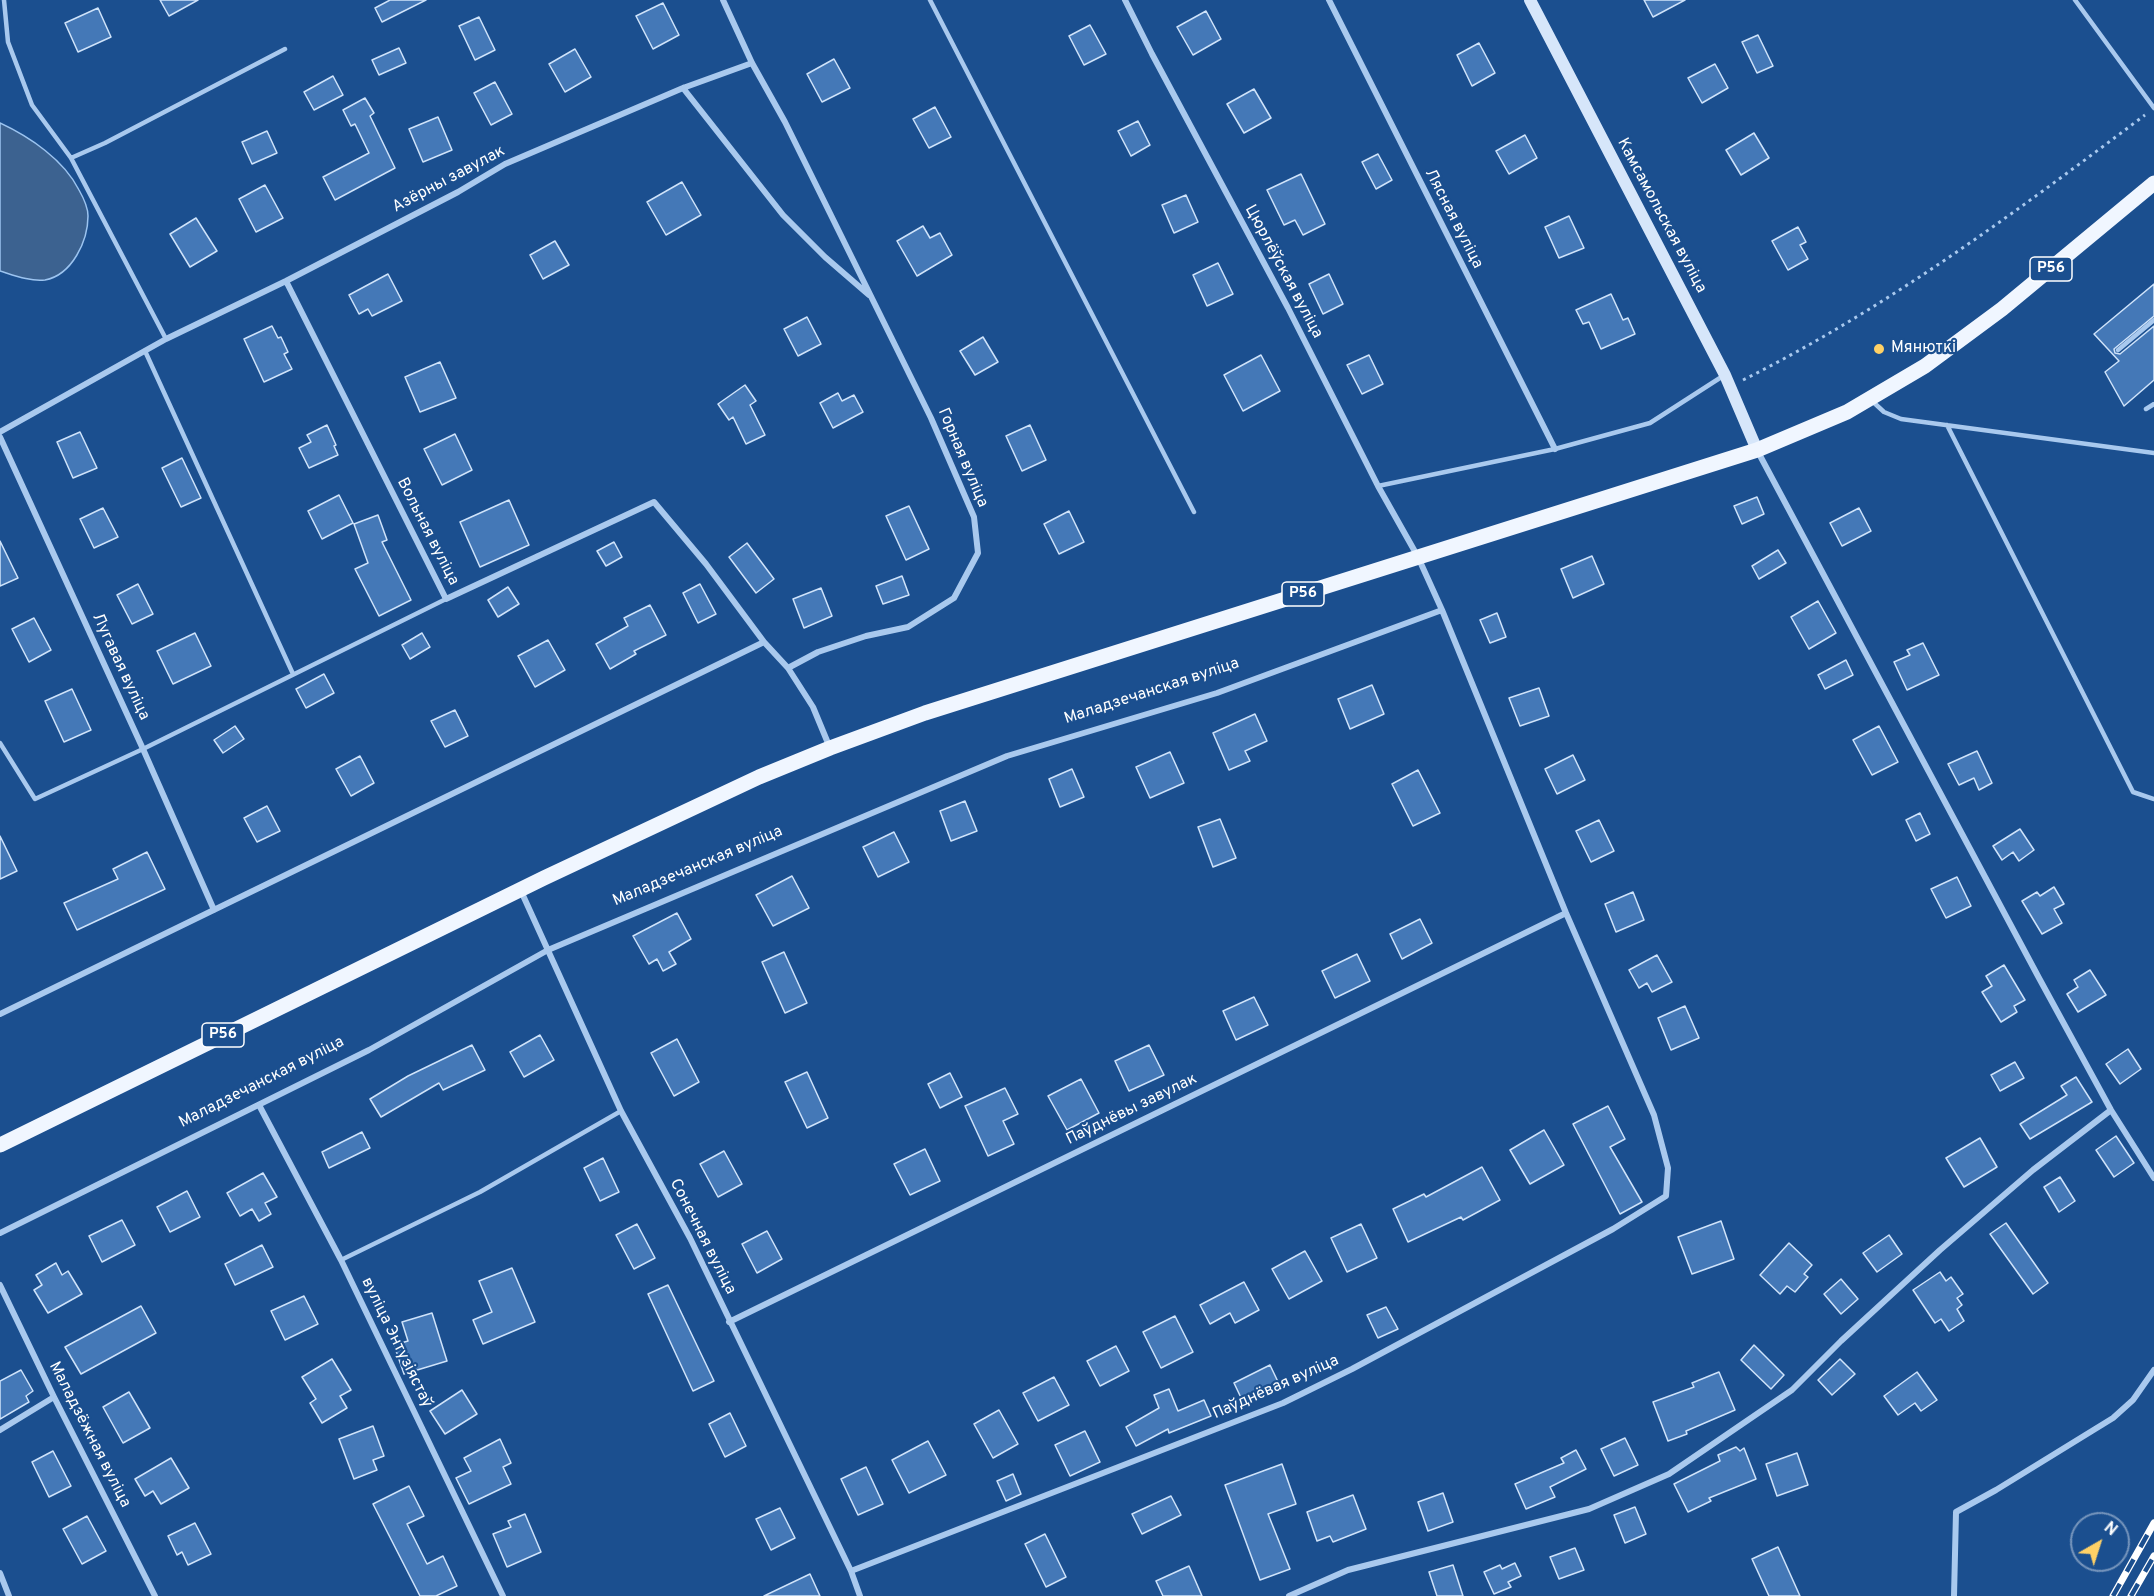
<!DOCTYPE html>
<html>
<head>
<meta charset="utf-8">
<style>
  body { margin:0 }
  #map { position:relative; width:2154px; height:1596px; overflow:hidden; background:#1b4f8f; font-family:Overpass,sans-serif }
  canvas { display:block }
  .north { position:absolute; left:2070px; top:1512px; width:60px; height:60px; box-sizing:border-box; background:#1b4f8f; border:2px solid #7695bc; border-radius:50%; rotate:39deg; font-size:16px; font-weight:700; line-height:24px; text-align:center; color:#fff }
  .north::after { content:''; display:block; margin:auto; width:21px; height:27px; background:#ffd166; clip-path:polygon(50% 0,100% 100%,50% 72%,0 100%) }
</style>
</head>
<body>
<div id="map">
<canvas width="2154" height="1596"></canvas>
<div class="north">N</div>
</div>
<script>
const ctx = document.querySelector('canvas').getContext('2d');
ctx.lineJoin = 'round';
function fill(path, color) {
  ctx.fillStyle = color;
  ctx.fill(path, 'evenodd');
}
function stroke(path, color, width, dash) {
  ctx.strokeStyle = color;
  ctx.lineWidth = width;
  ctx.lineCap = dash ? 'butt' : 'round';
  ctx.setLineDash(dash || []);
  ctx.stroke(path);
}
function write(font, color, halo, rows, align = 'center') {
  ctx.font = font + ' Overpass,sans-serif';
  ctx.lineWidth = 4.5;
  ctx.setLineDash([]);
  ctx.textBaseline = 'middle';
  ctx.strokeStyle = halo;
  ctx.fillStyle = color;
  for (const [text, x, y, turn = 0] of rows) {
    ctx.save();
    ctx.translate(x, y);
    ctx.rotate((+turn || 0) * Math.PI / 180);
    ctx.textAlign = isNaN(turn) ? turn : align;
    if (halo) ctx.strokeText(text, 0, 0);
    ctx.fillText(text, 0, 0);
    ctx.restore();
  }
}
const water = new Path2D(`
  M0,123c30,14 64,37 79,67 4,7 9,18 9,26 0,25 -16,59 -43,64 -14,2 -32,-5 -45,-9z`);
fill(water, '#3c6290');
stroke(water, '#9cc4f0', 1.5);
const building = new Path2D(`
  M160,0h38l-29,16z
  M390,0h36l-44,22 -7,-14z
  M1644,0h41l-32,17z
  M663,3l16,32 -26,14 -17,-33z
  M98,8l13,29 -33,15 -13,-29z
  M1206,11l15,28 -28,16 -16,-28z
  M479,17l16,33 -20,10 -16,-34z
  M1090,25l16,29 -22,11 -15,-29z
  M1758,35l15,31 -16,7 -15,-31z
  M1479,43l16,30 -23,13 -15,-31z
  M399,48l7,15 -27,12 -7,-15z
  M575,49l16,28 -26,15 -16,-28z
  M834,59l16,29 -28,14 -15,-28z
  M1715,64l13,24 -26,15 -14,-25z
  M333,76l10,19 -29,15 -10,-18z
  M495,82l17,32 -21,11 -17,-32z
  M1254,89l17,29 -27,15 -17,-29z
  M365,98l9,15 -4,3 25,52 -60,32 -12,-23 46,-24 -14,-29 -4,2 -8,-16z
  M935,107l16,30 -22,11 -16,-29z
  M438,117l14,33 -29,12 -14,-33z
  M1138,121l12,24 -19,11 -13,-25z
  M267,131l10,22 -25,11 -10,-22z
  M1754,133l15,25 -28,17 -15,-25z
  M1525,135l12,23 -28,16 -13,-23z
  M1378,154l14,26 -16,9 -14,-27z
  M1301,174l24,50 -22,11 -8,-15 -11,5 -17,-35z
  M682,182l19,33 -35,20 -19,-33z
  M265,185l18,33 -27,14 -17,-33z
  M1186,195l12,27 -24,11 -12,-28z
  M1569,216l15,32 -25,10 -14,-31z
  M196,218l21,33 -27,16 -20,-33z
  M923,226l7,12 10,-5 12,22 -35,21 -20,-35z
  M1798,227l8,15 -6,3 8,14 -20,11 -16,-29z
  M555,241l14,24 -26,14 -13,-24z
  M1218,263l15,31 -26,12 -14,-31z
  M388,274l14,27 -30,15 -4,-7 -9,5 -10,-19z
  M1329,274l14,30 -20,10 -14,-30z
  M2154,284v32l-40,33 1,4 5,1 34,-28v54l-30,26 -19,-34 14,-11 -25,-27z
  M1611,294l12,26 5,-2 7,16 -34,15 -12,-27 -6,2 -7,-14z
  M807,317l14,27 -23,12 -14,-27z
  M272,326l6,12 3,-1 7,15 -4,2 8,15 -28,13 -20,-43z
  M983,337l15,25 -23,13 -15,-24z
  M1261,355l19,36 -37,20 -19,-36z
  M1369,355l14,29 -21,10 -15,-29z
  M440,362l16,36 -36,14 -15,-35z
  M745,385l11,16 -6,4 15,30 -19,9 -13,-27 -4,3 -11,-16z
  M838,393l4,8 12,-6 9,17 -30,16 -13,-25z
  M327,425l9,20 -2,1 4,9 -29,13 -10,-20 12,-6 -4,-7z
  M1030,425l16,35 -24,11 -16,-35z
  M80,432l17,36 -24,10 -16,-36z
  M455,434l17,36 -30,15 -18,-36z
  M182,458l19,40 -20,9 -19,-39z
  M339,495l14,28 -31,16 -14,-28z
  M1757,497l7,17 -22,10 -8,-18z
  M509,500l20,45 -49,22 -20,-45z
  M909,506l20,43 -23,11 -20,-44z
  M103,508l15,29 -24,11 -14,-29z
  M1859,508l12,23 -29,15 -12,-23z
  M1069,511l15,31 -25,12 -15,-30z
  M378,515l9,25 -5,2 29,58 -32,16 -24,-47 13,-6 -14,-39z
  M0,541l18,37 -18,8z
  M614,542l8,15 -16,9 -9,-15z
  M747,543l27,36 -18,14 -27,-36z
  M1778,550l8,13 -27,16 -7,-13z
  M1592,556l12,28 -31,14 -12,-29z
  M902,576l7,19 -26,9 -7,-18z
  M138,584l15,30 -21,10 -15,-29z
  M700,584l16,30 -18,9 -15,-30z
  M508,587l11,17 -21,13 -10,-17z
  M821,588l11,28 -28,12 -11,-29z
  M1818,601l18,32 -27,16 -18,-32z
  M650,605l16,30 -32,16 2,3 -26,15 -14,-25 32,-18 -4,-8z
  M1497,613l9,24 -16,6 -10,-23z
  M34,618l17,32 -22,12 -17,-33z
  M195,633l16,33 -38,18 -16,-33z
  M422,633l8,14 -20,12 -8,-14z
  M548,640l17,30 -30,17 -17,-31z
  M1923,643l16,32 -32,15 -13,-28 16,-7 -3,-5z
  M1846,660l7,15 -28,14 -7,-14z
  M324,674l10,19 -28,15 -10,-19z
  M1372,685l12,29 -34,15 -12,-30z
  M1539,688l10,28 -29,10 -11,-28z
  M72,689l19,41 -27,12 -19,-41z
  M455,710l13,26 -23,11 -14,-26z
  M1255,714l12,27 -22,10 5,10 -21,9 -16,-37z
  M235,726l9,13 -21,14 -9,-13z
  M1879,726l19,36 -26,13 -19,-35z
  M1977,751l15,32 -13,7 -5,-12 -15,7 -11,-21z
  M1170,752l14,31 -34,15 -14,-31z
  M1573,755l12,25 -28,14 -12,-25z
  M360,756l14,27 -23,13 -15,-27z
  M1072,769l12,28 -24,10 -11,-28z
  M1418,770l22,43 -27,13 -21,-42z
  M965,801l12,30 -26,10 -11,-30z
  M267,806l13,25 -23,11 -13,-24z
  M1920,813l10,21 -14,7 -10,-21z
  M1220,819l16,39 -23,9 -15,-40z
  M1599,820l15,31 -23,11 -15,-31z
  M2020,829l14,21 -15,11 -6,-9 -11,8 -9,-14z
  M894,832l15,30 -31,15 -15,-30z
  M0,836l17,35 -17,8z
  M147,852l18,37 -88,41 -13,-27 54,-24 -5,-10z
  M792,876l17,32 -36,18 -17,-31z
  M1957,877l14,29 -25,12 -15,-29z
  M2054,887l10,17 -10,5 8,14 -20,11 -20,-33 15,-9 3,4z
  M1633,892l11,28 -28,12 -11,-28z
  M677,913l14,26 -22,13 7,12 -13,7 -6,-12 -8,5 -16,-28z
  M1420,919l12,24 -30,16 -12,-25z
  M784,952l23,51 -22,10 -23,-51z
  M1357,954l13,27 -35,17 -13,-27z
  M1657,955l15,27 -20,10 -5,-9 -8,5 -10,-18z
  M2004,965l21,35 -11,6 3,6 -16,10 -19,-30 10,-6 -6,-10z
  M2090,970l16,25 -28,17 -11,-18 11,-7 -4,-7z
  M1254,997l14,28 -32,15 -13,-29z
  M1685,1006l14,32 -28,12 -13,-32z
  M540,1035l14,25 -30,17 -14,-25z
  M677,1039l22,43 -25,14 -23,-43z
  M472,1045l13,25 -42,20 -4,-7 -58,34 -11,-18 38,-23z
  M1149,1045l15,30 -35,16 -14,-30z
  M2128,1049l13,20 -21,15 -14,-20z
  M2015,1062l9,16 -24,13 -9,-16z
  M807,1072l21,46 -21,10 -22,-46z
  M950,1073l12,24 -22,11 -12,-24z
  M2076,1077l16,25 -62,37 -10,-15 47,-29 -6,-9z
  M1081,1079l18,34 -32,17 -19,-34z
  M1005,1088l13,26 -15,7 11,23 -26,12 -23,-50z
  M1608,1106l17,33 -15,8 32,55 -22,12 -47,-90z
  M1544,1130l20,35 -34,19 -20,-34z
  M362,1132l8,16 -41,20 -7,-16z
  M2116,1136l18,27 -20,14 -18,-27z
  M1980,1138l17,29 -33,20 -18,-29z
  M925,1149l15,32 -30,14 -16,-31z
  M724,1151l18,33 -24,13 -18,-33z
  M603,1158l16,34 -19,9 -16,-33z
  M1482,1167l18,33 -37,20 -2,-3 -53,25 -15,-33 31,-15 2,3z
  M263,1173l14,24 -12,6 6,11 -12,7 -7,-12 -12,7 -13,-23z
  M2060,1177l15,24 -16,11 -15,-25z
  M187,1191l13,26 -30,15 -13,-25z
  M122,1220l13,25 -33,17 -13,-26z
  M1721,1221l13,38 -42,15 -14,-37z
  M2006,1223l42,60 -15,11 -43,-60z
  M637,1224l18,34 -21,11 -18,-34z
  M1361,1224l16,34 -30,14 -16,-34z
  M767,1231l15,28 -25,14 -15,-29z
  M1889,1235l13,19 -25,18 -14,-19z
  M1789,1243l23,22 -8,9 4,3 -13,15 -8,-6 -7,8 -20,-19z
  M262,1245l11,22 -38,18 -10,-21z
  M1305,1251l17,30 -33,18 -17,-30z
  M56,1263l6,12 6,-4 14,23 -34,19 -14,-23 8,-5 -6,-10z
  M512,1268l23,54 -52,22 -10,-24 19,-8 -13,-31z
  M1940,1272l6,9 5,-4 12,17 -6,4 5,7 -5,4 7,12 -15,10 -8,-12 -6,4 -22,-33z
  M1841,1279l17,20 -17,15 -17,-20z
  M1244,1282l15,28 -24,13 -5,-10 -20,11 -10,-19z
  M668,1285l46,96 -21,10 -45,-97z
  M304,1296l14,28 -33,16 -14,-29z
  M141,1306l15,27 -75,41 -16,-27z
  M1386,1307l12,22 -20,9 -11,-23z
  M432,1313l15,48 -43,13 -10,-29 14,-4 -6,-19z
  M1175,1316l18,36 -32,16 -18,-36z
  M1754,1345l30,30 -13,14 -30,-29z
  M1116,1346l13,25 -29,15 -13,-25z
  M332,1359l19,31 -11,6 7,12 -25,15 -12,-20 6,-4 -14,-22z
  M1840,1359l15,15 -23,21 -14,-15z
  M1270,1365l10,21 -36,18 -10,-21z
  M21,1370l12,21 -7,5 3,6 -29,17v-38z
  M1719,1372l16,38 -49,21 1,3 -19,7 -15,-39 41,-15 -2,-4z
  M1917,1372l20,28 -16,11 -6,-8 -17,12 -14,-19z
  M1054,1377l15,28 -31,16 -15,-28z
  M1169,1389l9,22 26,-11 7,16 -42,17 -1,-4 -32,17 -10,-19 33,-19 -5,-13z
  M462,1390l15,24 -32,20 -15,-23z
  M129,1392l21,36 -27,15 -20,-36z
  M999,1410l19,34 -25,14 -19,-34z
  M730,1413l16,33 -21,11 -16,-33z
  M373,1426l11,30 -11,4 4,10 -23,9 -15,-40z
  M1085,1431l15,31 -30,14 -15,-31z
  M1625,1438l13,27 -24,11 -13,-27z
  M500,1439l11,24 -8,4 8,17 -42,20 -13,-26 15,-7 -7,-13z
  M928,1441l18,34 -37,18 -17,-33z
  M1736,1447l4,4 4,-3 12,31 -47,19 2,3 -23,11 -14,-28 46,-23 -2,-6z
  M1576,1450l10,19 -36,18 5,10 -29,12 -11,-25 49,-21 -3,-5z
  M53,1451l18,35 -22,11 -17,-35z
  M1797,1453l11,32 -31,11 -11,-32z
  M171,1458l18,30 -28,16 -8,-13 -8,5 -10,-17z
  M1282,1464l14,40 -28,10 22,55 -30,11 -35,-95z
  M866,1467l17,37 -25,11 -17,-36z
  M1013,1474l8,20 -15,7 -9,-20z
  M409,1486l15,30 -17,8 20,40 16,-8 14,30 -21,10h-16l-47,-92z
  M1443,1493l10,29 -25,9 -10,-29z
  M1353,1495l13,34 -33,13 -3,-6 -13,5 -10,-29z
  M1171,1496l10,19 -39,19 -10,-20z
  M1635,1507l11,27 -21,9 -11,-28z
  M780,1508l15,30 -24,12 -15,-31z
  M525,1514l16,38 -34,15 -14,-33 18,-7 -3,-6z
  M87,1516l19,35 -24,13 -19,-35z
  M195,1523l16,31 -23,11 -6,-13 -5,3 -9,-19z
  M1045,1534l21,43 -20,10 -21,-43z
  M1778,1547l22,49h-31l-17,-37z
  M1575,1548l9,22 -25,9 -9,-22z
  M1515,1563l6,13 -13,6 3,5 -17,7 -10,-22 16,-7 2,4z
  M1453,1565l10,31h-26l-8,-24z
  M1189,1566l13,30h-39l-7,-15z
  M810,1574l10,22h-56z`);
fill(building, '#4478b7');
stroke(building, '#cfe3fa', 1.5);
stroke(new Path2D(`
  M1743,380c144,-72 274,-169 402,-265`), '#a9c9ee', 3, [3, 4.5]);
stroke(new Path2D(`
  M4,0l4,42 24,63 39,53 95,181
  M930,0l264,512
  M2075,0l79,108
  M71,158l34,-15 180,-94
  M2118,350l36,-30
  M145,351l148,323
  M1871,400l13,12 17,7 253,34
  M2146,409l8,-5
  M1947,425l186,367 21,7
  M1378,486l177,-37 95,-26 73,-47
  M0,743l35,56 108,-50 303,-150
  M341,1260l139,-68 141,-81`), '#a9c9ee', 4.5);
stroke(new Path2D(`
  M723,0l29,63 33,59 146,296 43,99 4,36 -24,45 -46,29 -42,9 -48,16 -30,16
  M1329,0l226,449
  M683,88l100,127 42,42 44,38
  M286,281l160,318 208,-97 52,62 58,78 24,26 25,39 17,41
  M0,432l166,-93 120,-58 172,-89 47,-28 178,-76 69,-25
  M0,437l143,312 71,161
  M1757,450l282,528 72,132 43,68
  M521,891l100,220 69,127 161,333 9,25
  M0,1014l764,-372
  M259,1105l82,155 162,336
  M0,1233l369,-183 179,-100 459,-194 210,-63 225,-83
  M0,1285l54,112 101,199
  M729,1322l837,-409
  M0,1430l54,-33
  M851,1571l432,-168 69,-34 261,-140 53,-33 2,-28 -14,-53 -88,-202 -124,-303 -24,-53 -40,-71 -90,-178 -136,-254 -27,-54
  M0,1573l9,23
  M1289,1596l59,-26 241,-61 80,-35 123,-84 49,-49 99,-91 93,-80 78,-60
  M1954,1596l2,-84 40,-22 117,-72 20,-18 21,-30`), '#a9c9ee', 6);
stroke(new Path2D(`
  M1530,0l195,375 32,75`), '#d6e6fa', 12);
stroke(new Path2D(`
  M0,1145l544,-267 215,-101 71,-29 95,-35 832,-263 90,-38 78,-46 77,-57 152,-126`), '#f0f6ff', 15);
const rail = new Path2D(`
  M2113,1596l41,-73
  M2131,1596l23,-40`);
stroke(rail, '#fff', 7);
stroke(rail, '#1b4f8f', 4.5, [14]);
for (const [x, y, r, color] of [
  [1879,349,6,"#ffd166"]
]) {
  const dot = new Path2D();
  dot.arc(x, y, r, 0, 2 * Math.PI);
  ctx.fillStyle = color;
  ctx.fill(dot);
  stroke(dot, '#1b4f8f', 2);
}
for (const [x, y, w] of [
  [2051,269,42],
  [1303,594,42],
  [223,1035,42]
]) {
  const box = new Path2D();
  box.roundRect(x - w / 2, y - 12, w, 24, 4.5);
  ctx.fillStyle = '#1b4f8f';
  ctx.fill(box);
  stroke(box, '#fff', 1.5);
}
write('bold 15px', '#fff', null, [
  ["Р56",2051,269],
  ["Р56",1303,594],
  ["Р56",223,1035]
]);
write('16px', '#fff', '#1b4f8f', [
  ["Азёрны завулак",449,180,-28],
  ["Камсамольская вуліца",1661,216,62],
  ["Лясная вуліца",1453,219,63],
  ["Цюрлёўская вуліца",1283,272,62],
  ["Горная вуліца",962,458,67],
  ["Вольная вуліца",427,532,63],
  ["Лугавая вуліца",120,667,65],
  ["Маладзечанская вуліца",1152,692,-18],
  ["Маладзечанская вуліца",698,867,-23],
  ["Маладзечанская вуліца",262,1083,-27],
  ["Паўднёвы завулак",1132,1110,-26],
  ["Сонечная вуліца",702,1237,63],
  ["вуліца Энтузіястаў",396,1343,64],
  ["Паўднёвая вуліца",1276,1388,-24],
  ["Маладзёжная вуліца",89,1435,63]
]);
write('16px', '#fff', '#1b4f8f', [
  ["Мянюткі",1891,349]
], 'left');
</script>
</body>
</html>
